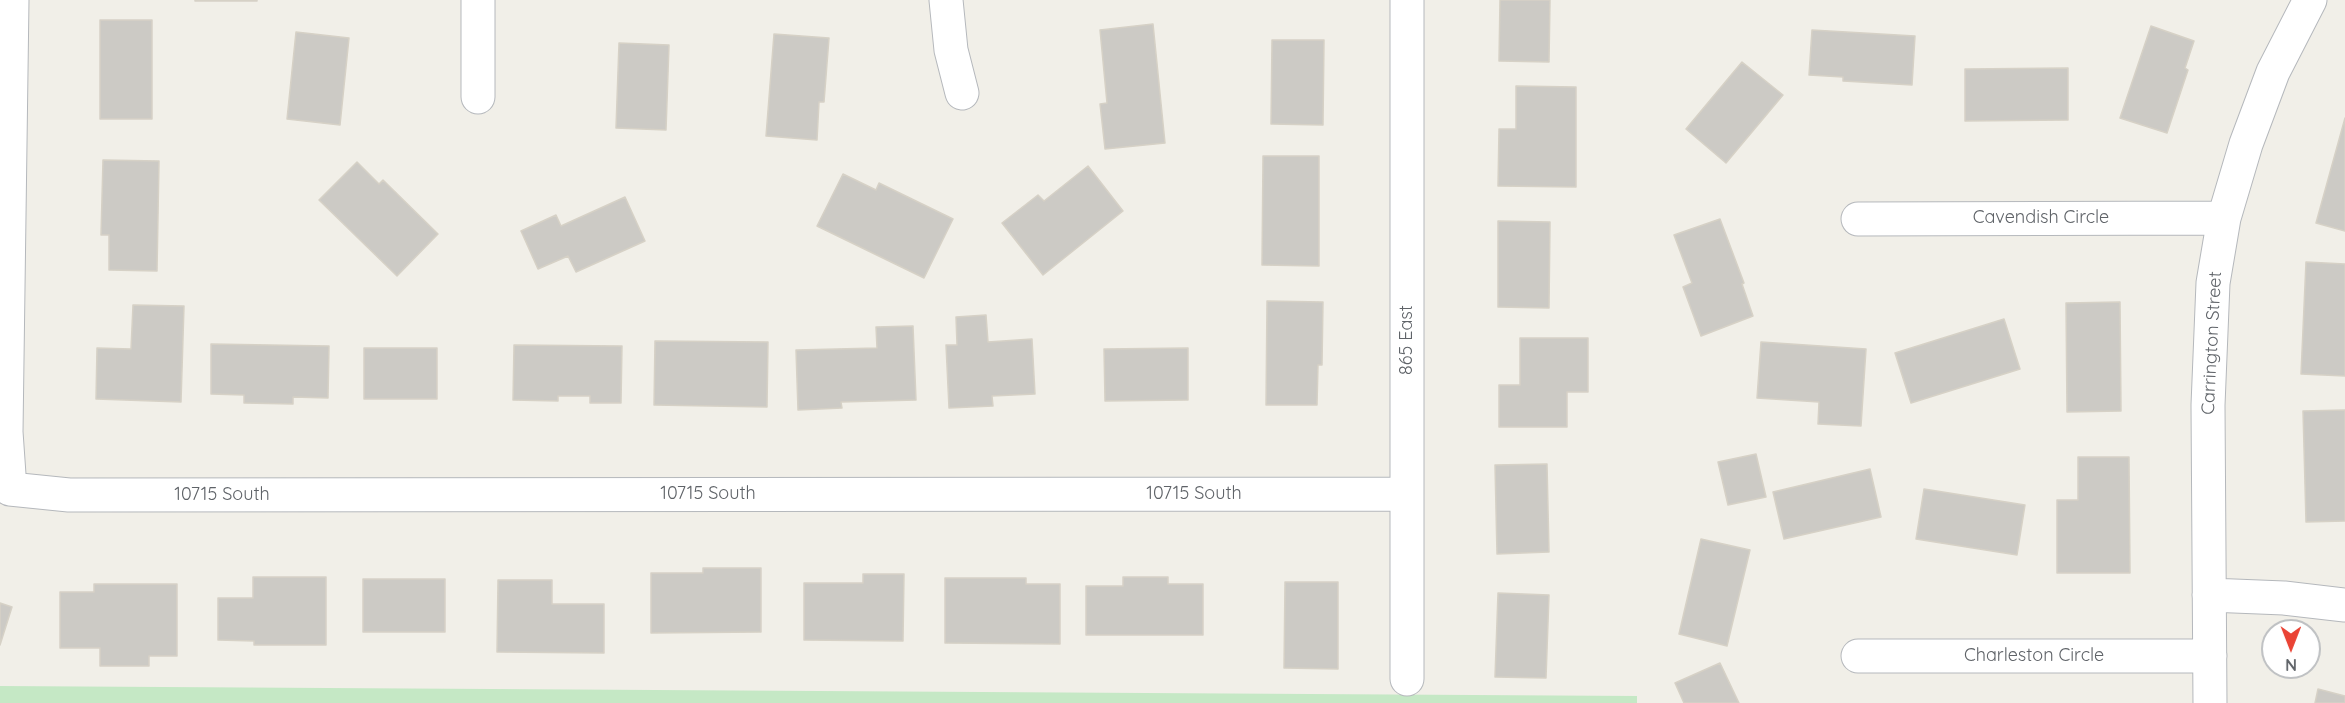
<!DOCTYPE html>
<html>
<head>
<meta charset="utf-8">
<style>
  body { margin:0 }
  #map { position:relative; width:2345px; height:703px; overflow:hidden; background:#f1efe8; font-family:Quicksand,sans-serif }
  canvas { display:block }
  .north { position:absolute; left:2261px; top:619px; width:60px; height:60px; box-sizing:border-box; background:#fff; border:2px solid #bfc1c3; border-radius:50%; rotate:180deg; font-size:16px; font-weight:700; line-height:24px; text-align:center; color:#5f6368 }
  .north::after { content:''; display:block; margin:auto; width:21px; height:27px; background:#ea4335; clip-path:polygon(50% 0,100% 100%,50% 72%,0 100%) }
</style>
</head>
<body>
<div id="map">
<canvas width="2345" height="703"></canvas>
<div class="north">N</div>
</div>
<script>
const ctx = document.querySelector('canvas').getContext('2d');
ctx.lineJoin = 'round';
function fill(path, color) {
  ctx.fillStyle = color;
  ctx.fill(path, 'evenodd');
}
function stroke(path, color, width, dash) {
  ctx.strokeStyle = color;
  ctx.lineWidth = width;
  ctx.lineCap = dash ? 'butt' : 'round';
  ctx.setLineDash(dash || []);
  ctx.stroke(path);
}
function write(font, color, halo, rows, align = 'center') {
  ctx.font = font + ' Quicksand,sans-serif';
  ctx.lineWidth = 4.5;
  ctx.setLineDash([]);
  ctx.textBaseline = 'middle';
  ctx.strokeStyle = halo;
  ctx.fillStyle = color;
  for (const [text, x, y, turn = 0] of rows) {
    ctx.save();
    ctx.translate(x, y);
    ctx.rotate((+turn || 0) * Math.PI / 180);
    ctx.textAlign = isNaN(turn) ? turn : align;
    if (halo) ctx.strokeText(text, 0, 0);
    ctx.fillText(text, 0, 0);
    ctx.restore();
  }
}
fill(new Path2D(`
  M0,686l1637,10v7h-1637z`), '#c5e8c5');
const building = new Path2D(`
  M195,0h62v1h-62z
  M1500,0h50l-1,62 -50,-1z
  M100,20h52v99h-52z
  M1153,24l12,119 -60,6 -5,-45 7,-1 -7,-73z
  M2151,26l43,15 -9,27 3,2 -21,63 -47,-15z
  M1812,30l103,6 -3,49 -69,-4v-4l-34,-2z
  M296,32l53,6 -9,87 -53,-6z
  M774,34l55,4 -5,64h-5l-2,38 -51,-4z
  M1272,40h52l-1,85 -52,-1z
  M619,43l50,2 -3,85 -50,-2z
  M1742,62l41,33 -57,68 -40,-34z
  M2068,68v52l-103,1v-52z
  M1516,86l60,1v100l-78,-1 1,-57h17z
  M2345,118v113l-29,-8z
  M1263,156h56v110l-57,-1z
  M103,160l56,1 -2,110 -48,-1v-35h-8z
  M357,162l22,22 4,-4 55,54 -41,42 -78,-76z
  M1088,166l35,45 -80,64 -41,-52 36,-28 6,6z
  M843,174l33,16 3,-7 74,36 -29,59 -107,-52z
  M625,197l20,44 -69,31 -8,-16 -30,13 -17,-38 35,-16 5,11z
  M1720,219l24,64 -2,1 11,32 -52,20 -18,-49 9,-4 -18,-48z
  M1498,221l52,1 -1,86 -51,-1z
  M2306,262l39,2v112l-44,-2z
  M1267,301l56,1 -1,63h-4l-1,40h-51z
  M2120,302l1,109 -54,1 -1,-109z
  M133,305l51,1 -3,96 -85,-3 1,-51 34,1z
  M986,315l2,27 44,-3 3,55 -43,2 1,10 -44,2 -3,-63h11l-1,-28z
  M2004,319l16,50 -109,34 -16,-50z
  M913,326l3,74 -75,2 1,6 -44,2 -2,-60 81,-2 -1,-21z
  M1520,338h68v54h-21v35h-68v-42h21z
  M655,341l113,1 -1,65 -113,-2z
  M1761,342l105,7 -5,77 -43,-2 1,-22 -62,-4z
  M211,344l118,2 -1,52 -35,-1v7l-49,-1v-8l-33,-1z
  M514,345l108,1 -1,57h-31v-7h-32v5l-45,-1z
  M364,348h73v51h-73z
  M1188,348v52l-83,1 -1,-52z
  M2345,410v111l-39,1 -3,-111z
  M1756,454l10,43 -38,8 -10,-43z
  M2078,457h51l1,116h-73v-73h21z
  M1547,464l2,88 -52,2 -2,-89z
  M1870,469l11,48 -97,22 -11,-47z
  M1924,489l101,16 -8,50 -101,-16z
  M1701,539l49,11 -23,96 -48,-12z
  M703,568h58v64l-110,1v-60h52z
  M863,574h41l-1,67 -99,-1v-57h59z
  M253,577h73v68h-72v-4l-36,-1v-42h35z
  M1123,577h45v7h35v51h-117v-49h37z
  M945,578h81v6h34v60l-115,-1z
  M363,579h82v53h-82z
  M498,580h54v24h52v49l-107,-1z
  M1285,582h53v87l-54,-1z
  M94,584h83v72h-28v10h-49v-18h-40v-56h34z
  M1498,593l51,2 -3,83 -51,-1z
  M0,603l12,4 -12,38z
  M1720,663l19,40h-55l-9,-20z
  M2318,689l27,7v7h-30z`);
fill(building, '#cccac5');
stroke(building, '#d6d1c6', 1.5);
const street = new Path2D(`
  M12,0l-6,432 4,57 59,6 1338,-1
  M478,0v97
  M946,0l5,50 11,43
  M1858,219l366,-1
  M2209,595l75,3 61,7
  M1858,656h352
  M1407,679v-679
  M2210,703l-2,-298 5,-122 11,-65 22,-74 27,-72 37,-72`);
stroke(street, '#b5b8bc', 35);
stroke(street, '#fff', 33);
write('18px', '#5f6368', '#fff', [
  ["Cavendish Circle",2041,218],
  ["865 East",1407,340,-90],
  ["Carrington Street",2212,343,-87],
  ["10715 South",708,494],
  ["10715 South",1194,494],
  ["10715 South",222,495],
  ["Charleston Circle",2034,656]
]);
</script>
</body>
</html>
